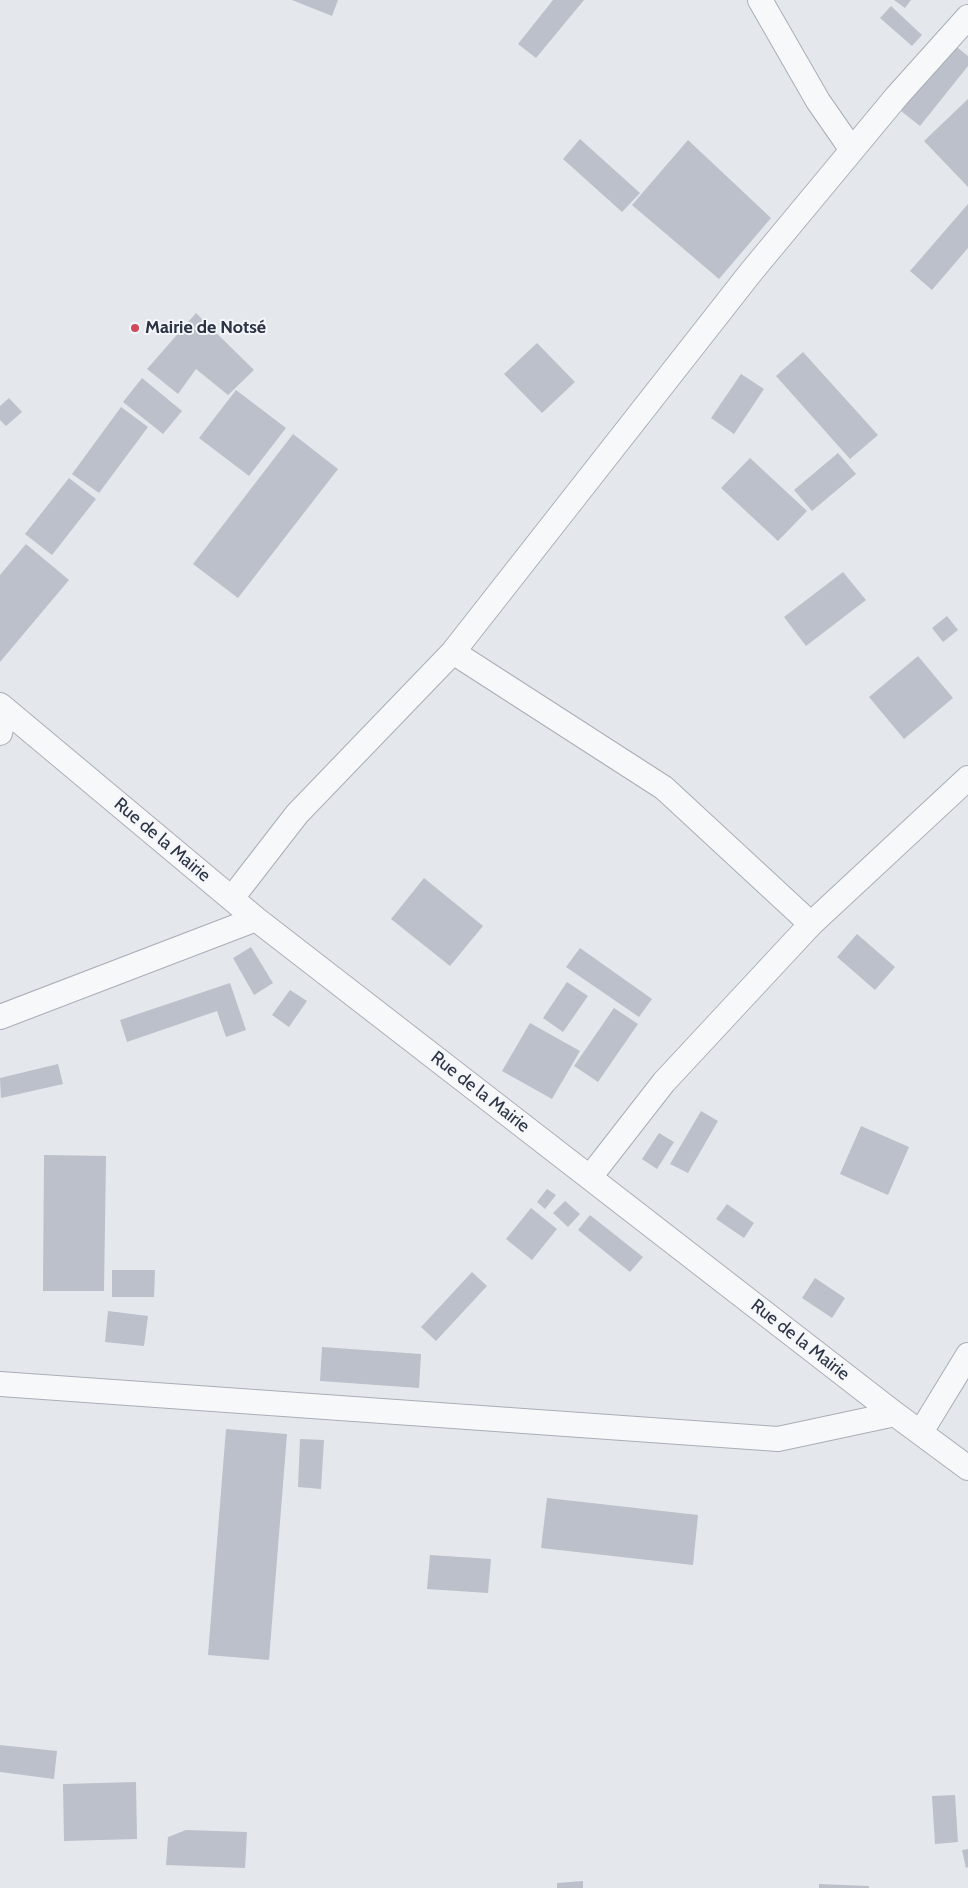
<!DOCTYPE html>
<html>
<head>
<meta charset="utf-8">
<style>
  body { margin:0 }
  canvas { display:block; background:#e4e7ec }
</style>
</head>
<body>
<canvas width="968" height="1888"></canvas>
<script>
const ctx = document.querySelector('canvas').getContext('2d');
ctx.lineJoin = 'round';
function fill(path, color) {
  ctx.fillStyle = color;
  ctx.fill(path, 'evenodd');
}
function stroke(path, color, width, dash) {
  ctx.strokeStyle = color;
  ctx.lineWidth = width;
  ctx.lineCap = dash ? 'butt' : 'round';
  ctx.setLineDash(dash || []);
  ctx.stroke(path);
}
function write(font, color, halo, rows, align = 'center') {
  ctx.font = font + ' Cabin,sans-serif';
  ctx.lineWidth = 4;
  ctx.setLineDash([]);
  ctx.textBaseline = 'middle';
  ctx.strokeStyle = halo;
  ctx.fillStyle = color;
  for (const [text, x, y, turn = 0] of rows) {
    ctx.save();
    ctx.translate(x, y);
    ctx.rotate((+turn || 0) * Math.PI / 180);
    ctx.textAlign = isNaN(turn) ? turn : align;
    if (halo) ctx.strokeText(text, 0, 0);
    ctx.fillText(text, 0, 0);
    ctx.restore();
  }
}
fill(new Path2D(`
  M292,0h46l-6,16z
  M553,0h31l-48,58 -18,-14z
  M894,0h17l-6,8z
  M891,6l31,29 -10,11 -32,-28z
  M953,44l15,12v10l-48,60 -19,-15z
  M968,99v88l-44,-46z
  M580,139l60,54 -18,19 -59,-53z
  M688,140l83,78 -52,61 -87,-74z
  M968,204v44l-36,42 -22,-19z
  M196,313l58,57 -26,25 -32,-26 -18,25 -31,-25z
  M537,343l38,39 -33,31 -38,-39z
  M803,352l75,83 -28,24 -74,-83z
  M741,374l23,15 -30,45 -23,-16z
  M142,378l40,33 -19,23 -40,-32z
  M236,390l50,38 -37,48 -50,-38z
  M9,398l13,14 -16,14 -6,-6v-14z
  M121,407l27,20 -49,66 -27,-19z
  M293,434l45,35 -100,129 -45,-34z
  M838,453l18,21 -44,37 -18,-21z
  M750,458l57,53 -29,30 -57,-53z
  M69,478l27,21 -44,56 -27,-21z
  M26,544l43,36 -69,82v-87z
  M843,572l23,28 -60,46 -22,-29z
  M947,616l11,14 -15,12 -11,-14z
  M918,656l35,42 -49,41 -35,-42z
  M424,878l59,48 -33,40 -59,-47z
  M857,934l38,33 -20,23 -38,-33z
  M251,947l22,36 -19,12 -21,-37z
  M580,948l72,51 -13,18 -73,-50z
  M567,982l21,14 -25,36 -20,-14z
  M230,983l16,47 -20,7 -9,-26 -90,31 -7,-22z
  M290,990l17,11 -18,26 -17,-12z
  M614,1008l24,16 -40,58 -24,-16z
  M530,1023l50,28 -28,48 -50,-28z
  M58,1064l5,20 -62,14 -1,-20z
  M701,1111l17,10 -30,52 -18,-9z
  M861,1126l48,21 -21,48 -48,-21z
  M659,1133l15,9 -17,27 -15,-10z
  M44,1155l62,1 -2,135h-61z
  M547,1189l9,6 -11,14 -8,-7z
  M565,1201l15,13 -12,13 -15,-14z
  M727,1204l27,19 -10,15 -28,-19z
  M531,1208l26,21 -25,31 -26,-21z
  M590,1215l53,42 -13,15 -52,-42z
  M112,1270h43l-1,27h-42z
  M472,1272l15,14 -51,55 -15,-14z
  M815,1278l30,20 -13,20 -30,-20z
  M108,1311l40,5 -4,30 -39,-4z
  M322,1347l99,7 -2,34 -99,-7z
  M226,1429l61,5 -18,226 -61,-5z
  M300,1439l24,1 -3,49 -23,-2z
  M547,1498l151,17 -5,50 -152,-17z
  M430,1555l61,4 -3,34 -61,-4z
  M0,1745l57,6 -3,28 -54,-7z
  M136,1782l1,57 -73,2 -1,-57z
  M955,1795l3,47 -23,2 -3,-48z
  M186,1830l61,2 -2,36 -79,-3 2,-28z
  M968,1849v18l-2,1 -4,-18z
  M583,1881v7h-26v-5z
  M819,1884l50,2v2h-50z`), '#bbc0ca');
const street = new Path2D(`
  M760,0l58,101 34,49
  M453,652l211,136 147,136
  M0,705l256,214 639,495 73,54
  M0,733l5,-24
  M232,898l65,-84 156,-162 298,-380 146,-176 71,-79
  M0,1017l256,-98
  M590,1177l74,-95 147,-158 157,-146
  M0,1384l778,55 117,-25
  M921,1432l47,-77`);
stroke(street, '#a9aeb7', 26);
stroke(street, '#f7f8fa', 24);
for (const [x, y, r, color] of [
  [135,328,5,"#d1495b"]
]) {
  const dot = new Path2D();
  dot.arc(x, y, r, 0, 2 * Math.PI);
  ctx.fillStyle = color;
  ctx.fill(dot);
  stroke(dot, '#f4f6f9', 2);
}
write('bold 18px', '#2b3445', '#f4f6f9', [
  ["Mairie de Notsé",145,328]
], 'left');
write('18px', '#2b3445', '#f4f6f9', [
  ["Rue de la Mairie",162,840,40],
  ["Rue de la Mairie",480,1092,38],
  ["Rue de la Mairie",800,1340,38]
]);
</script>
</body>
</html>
